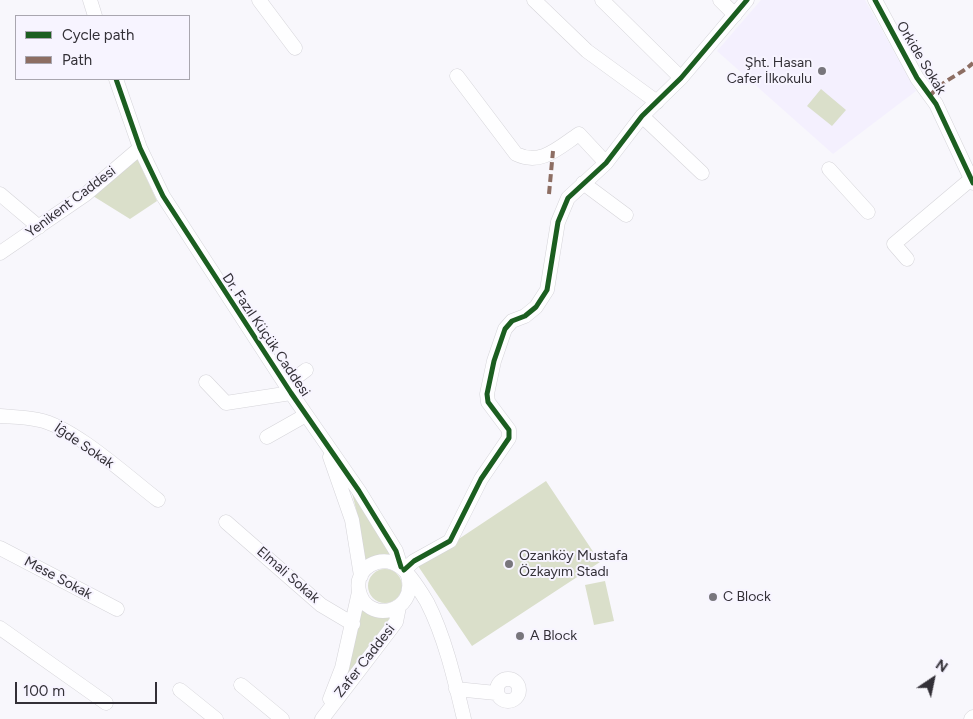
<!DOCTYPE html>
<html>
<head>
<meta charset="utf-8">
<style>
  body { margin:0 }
  #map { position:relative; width:973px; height:719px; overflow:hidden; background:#f8f7fc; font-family:Figtree,sans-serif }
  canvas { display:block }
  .legend { position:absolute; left:15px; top:15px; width:175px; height:65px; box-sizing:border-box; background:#f7f4ff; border:1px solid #a9a6af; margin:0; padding:6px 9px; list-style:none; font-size:15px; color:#333037 }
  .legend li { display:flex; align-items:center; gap:10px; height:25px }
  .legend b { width:25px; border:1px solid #a9a6af }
  .north { position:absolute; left:908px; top:654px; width:50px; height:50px; -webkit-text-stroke:4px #f7f4ff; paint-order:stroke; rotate:34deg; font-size:14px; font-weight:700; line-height:20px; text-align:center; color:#333037 }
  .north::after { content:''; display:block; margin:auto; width:18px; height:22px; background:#333037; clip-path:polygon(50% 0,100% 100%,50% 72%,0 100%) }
  .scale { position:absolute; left:15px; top:682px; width:142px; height:22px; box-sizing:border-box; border:2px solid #333037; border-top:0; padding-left:6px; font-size:15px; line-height:18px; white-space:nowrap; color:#333037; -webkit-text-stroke:4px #f7f4ff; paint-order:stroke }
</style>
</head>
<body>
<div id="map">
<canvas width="973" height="719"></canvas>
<ul class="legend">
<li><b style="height:6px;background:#1b5e20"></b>Cycle path</li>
<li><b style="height:6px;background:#8d6e63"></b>Path</li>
</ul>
<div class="north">N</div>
<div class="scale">100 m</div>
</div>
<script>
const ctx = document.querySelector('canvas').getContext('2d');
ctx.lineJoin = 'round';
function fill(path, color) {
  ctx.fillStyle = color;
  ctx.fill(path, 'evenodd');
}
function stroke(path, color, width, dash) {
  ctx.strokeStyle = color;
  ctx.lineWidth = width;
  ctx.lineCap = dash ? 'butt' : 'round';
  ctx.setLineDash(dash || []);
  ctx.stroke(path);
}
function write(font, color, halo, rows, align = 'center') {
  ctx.font = font + ' Figtree,sans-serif';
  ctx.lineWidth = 4;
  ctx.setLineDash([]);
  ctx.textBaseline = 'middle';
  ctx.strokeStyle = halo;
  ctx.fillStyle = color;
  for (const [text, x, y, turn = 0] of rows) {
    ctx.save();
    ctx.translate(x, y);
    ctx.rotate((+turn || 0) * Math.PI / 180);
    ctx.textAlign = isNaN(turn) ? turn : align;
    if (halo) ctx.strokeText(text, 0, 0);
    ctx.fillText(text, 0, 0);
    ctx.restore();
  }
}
fill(new Path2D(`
  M761,0h104l51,91 -83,63 -116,-103z`), '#f4f0fe');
fill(new Path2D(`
  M821,89l25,21 -14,16 -25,-20z
  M137,158l20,43 -27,18 -37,-23z
  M546,481l54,81 -128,84 -54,-80z
  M352,493l38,61 -25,7 -7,-44z
  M368 586a17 17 0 1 1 34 0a17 17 0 1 1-34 0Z
  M605,581l9,40 -20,4 -9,-40z
  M361,608l12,7 17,3 -44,58z`), '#dadfca');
const minor = new Path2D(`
  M90,0l5,16
  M259,0l36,48
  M534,0l53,51 70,51
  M602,0l79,78
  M720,0l15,15
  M875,0l42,78 19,26 37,79
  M457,76l59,78c25,12 42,-6 63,-20l27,29
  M116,79l24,69 23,48 128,197 68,98 37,60 5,16
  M642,116l60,57
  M829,169l39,43
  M583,183l43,32
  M0,194l39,33
  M0,253l86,-59 54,-46
  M907,259l-13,-15 77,-65
  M206,382l20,21 65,-10
  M286,385l20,-15
  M0,416c13,1 26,1 39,4 35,7 89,57 119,80
  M267,437l39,-22
  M330,457l22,63 9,56
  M226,522l95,83 32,19
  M0,548l117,61
  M404,570l10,-9 36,-20 31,-62 28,-41v-8l-21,-28 -1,-8 7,-33 11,-32 7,-8 13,-5 11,-9 11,-17 11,-68 10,-24 38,-35 36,-47 39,-38 66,-78
  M408,576c10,38 -42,48 -49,15 -5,-23 22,-38 40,-25 10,6 22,26 28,36 18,35 28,79 37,117
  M0,628l106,75
  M497 690a11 11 0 1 1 22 0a11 11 0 1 1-22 0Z
  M241,685l41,34
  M456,689l40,4
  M180,690l36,29
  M330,699l12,-31 17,-76
  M322,719l74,-97 3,-15
  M971,719l2,-2`);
stroke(minor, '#d5d4d9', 15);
stroke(minor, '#fefeff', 14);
stroke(new Path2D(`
  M930,96c12,-16 29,-20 43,-33
  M549,194l4,-43`), '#8d6e63', 4, [8, 4]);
stroke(new Path2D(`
  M875,0l42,78 19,26 37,79
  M116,79l24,69 23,48 128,197 68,98 37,60 5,16
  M404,570l10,-9 36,-20 31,-62 28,-41v-8l-21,-28 -1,-8 7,-33 11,-32 7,-8 13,-5 11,-9 11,-17 11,-68 10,-24 38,-35 36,-47 39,-38 66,-78`), '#1b5e20', 5);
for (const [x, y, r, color] of [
  [822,71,5,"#78767c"],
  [509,564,5,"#78767c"],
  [713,597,5,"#78767c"],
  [520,636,5,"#78767c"]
]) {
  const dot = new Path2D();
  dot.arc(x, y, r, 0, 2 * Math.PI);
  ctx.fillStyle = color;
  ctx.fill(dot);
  stroke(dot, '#f7f4ff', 2);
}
write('14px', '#333037', '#f7f4ff', [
  ["Orkide Sokak",921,58,59],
  ["Yenikent Caddesi",71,202,-37],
  ["Dr. Fazıl Küçük Caddesi",266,335,56],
  ["İĝde Sokak",84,446,34],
  ["Elmali Sokak",288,575,41],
  ["Mese Sokak",58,578,28],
  ["Zafer Caddesi",365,661,-52]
]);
write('14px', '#333037', '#f7f4ff', [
  ["Şht. Hasan",812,63,"right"],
  ["Cafer İlkokulu",812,79,"right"],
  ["Ozanköy Mustafa",519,556],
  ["Özkayım Stadı",519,572],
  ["C Block",723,597],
  ["A Block",530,636]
], 'left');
</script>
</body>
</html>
